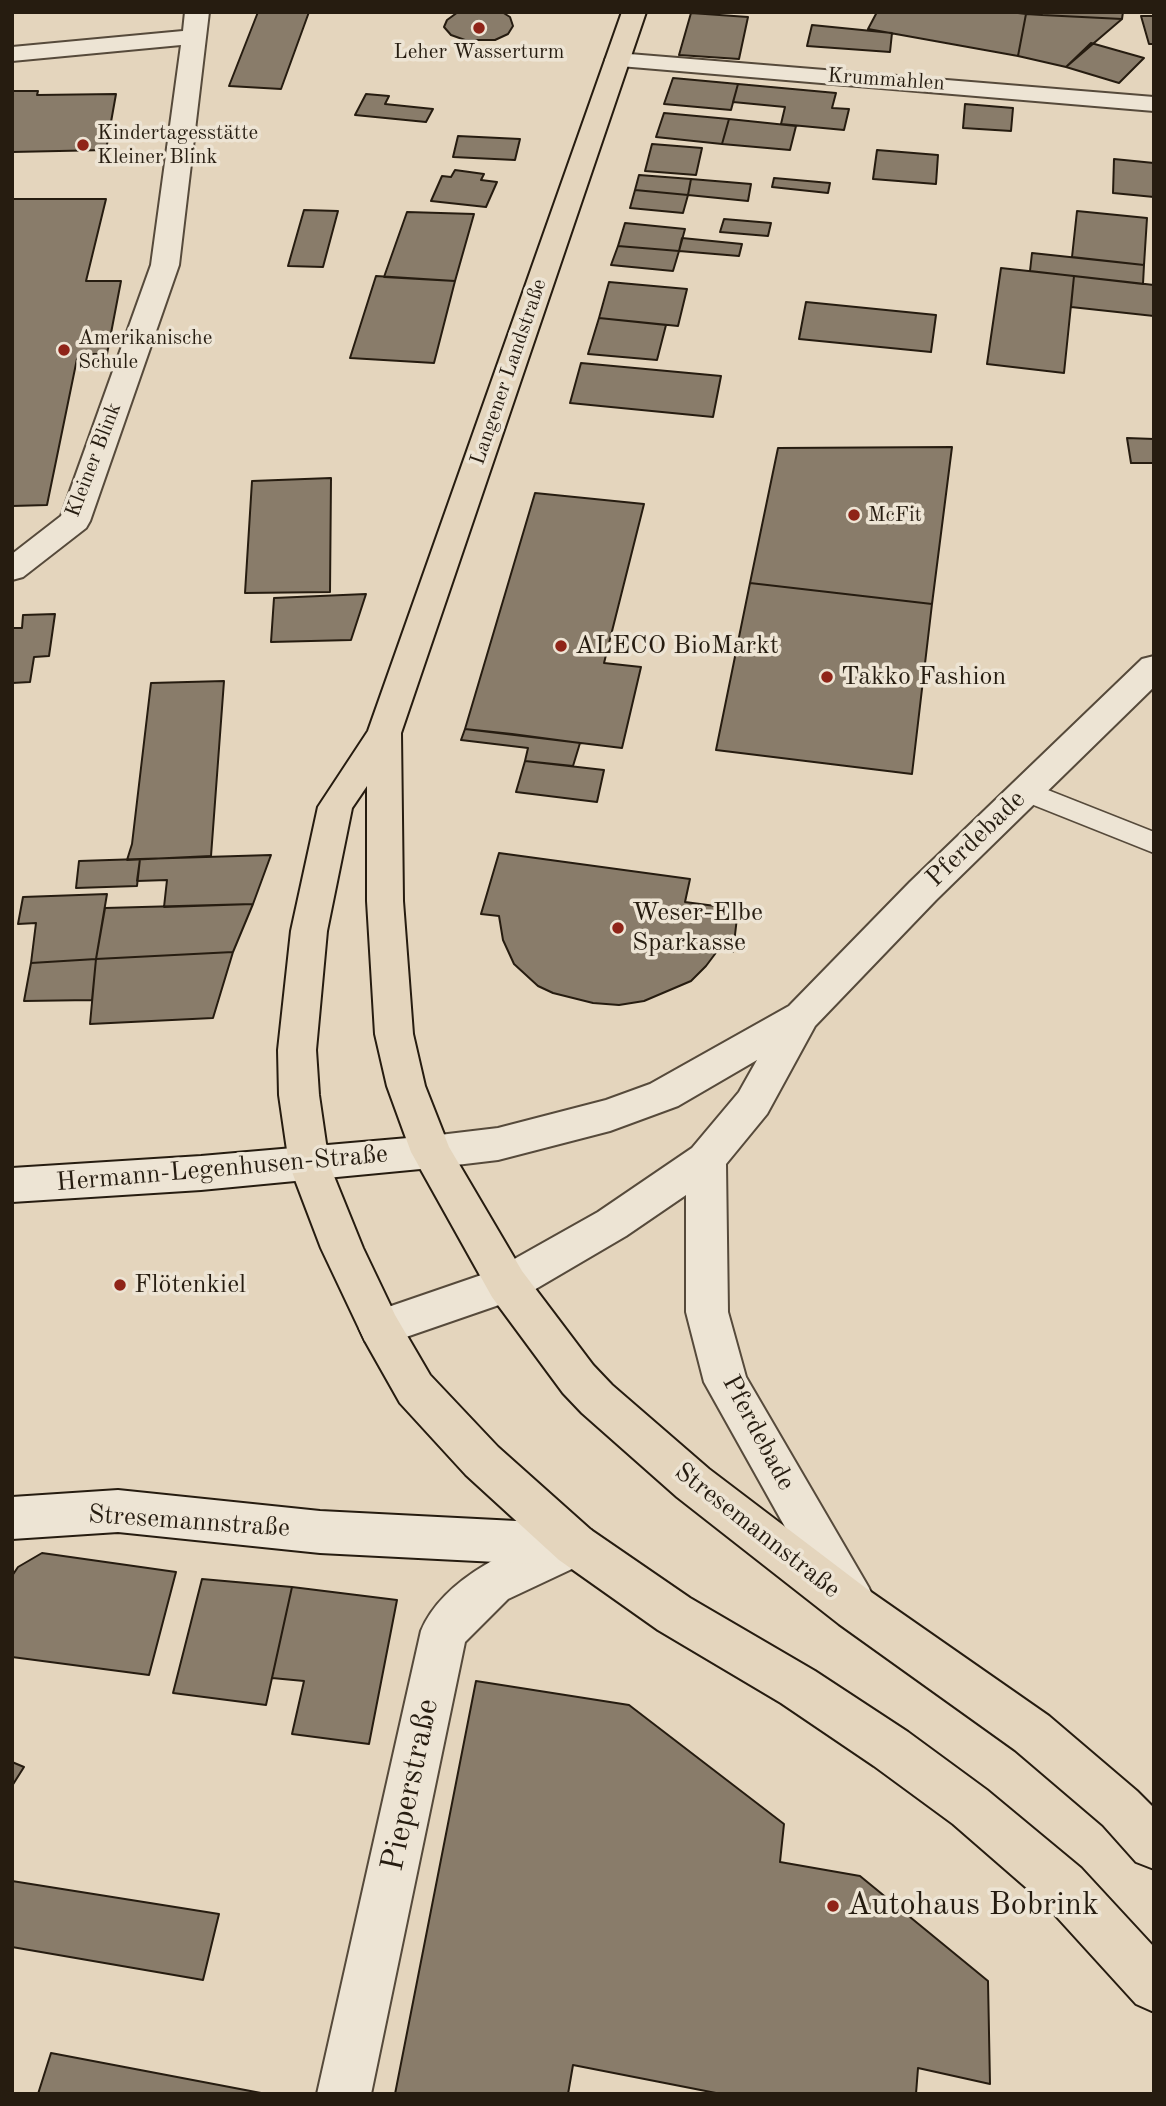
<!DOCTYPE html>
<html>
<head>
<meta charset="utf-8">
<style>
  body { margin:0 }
  #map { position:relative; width:1166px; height:2106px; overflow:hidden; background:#e4d5bd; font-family:"Old Standard TT",serif }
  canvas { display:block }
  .frame { position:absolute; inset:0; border:14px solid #261c10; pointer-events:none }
</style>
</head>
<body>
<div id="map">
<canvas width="1166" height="2106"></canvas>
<div class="frame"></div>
</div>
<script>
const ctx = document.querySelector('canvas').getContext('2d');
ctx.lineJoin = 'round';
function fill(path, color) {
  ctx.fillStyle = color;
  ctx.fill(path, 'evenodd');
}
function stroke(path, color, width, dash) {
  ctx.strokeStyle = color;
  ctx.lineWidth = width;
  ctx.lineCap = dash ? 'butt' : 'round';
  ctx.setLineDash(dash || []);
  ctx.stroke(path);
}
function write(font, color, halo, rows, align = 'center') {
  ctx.font = font + ' "Old Standard TT",serif';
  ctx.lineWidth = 7;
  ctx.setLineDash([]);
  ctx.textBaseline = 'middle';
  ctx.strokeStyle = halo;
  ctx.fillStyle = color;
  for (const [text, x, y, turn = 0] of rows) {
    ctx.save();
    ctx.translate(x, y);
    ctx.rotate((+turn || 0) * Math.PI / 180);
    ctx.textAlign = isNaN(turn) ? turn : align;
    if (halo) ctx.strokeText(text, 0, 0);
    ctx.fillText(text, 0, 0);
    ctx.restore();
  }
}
const building = new Path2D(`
  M258,12h51l-28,77 -52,-3z
  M502,12l8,5 3,9 -5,8 -13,6h-30l-14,-5 -7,-8 3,-7 11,-8z
  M877,12h133l16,2 -8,42 -150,-27z
  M1041,12h82l-1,7 -80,-4z
  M691,13l57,4 -9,42 -60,-4z
  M1026,14l16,1 80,4 -56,48 -48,-11z
  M1141,16h13v28h-5z
  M812,25l80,8 -2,19 -83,-6z
  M1091,43l53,15 -25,25 -53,-16z
  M673,78l65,6 -7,26 -67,-6z
  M738,84l98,9 -4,15 17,1 -5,21 -63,-6 4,-17 -52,-5z
  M12,91h26l-1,4 79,-1 -10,56 -94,2z
  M366,94l23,2 -4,8 48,5 -7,13 -71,-7z
  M965,104l48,4 -2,23 -48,-3z
  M664,113l65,6 -7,25 -66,-7z
  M729,119l67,7 -6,24 -68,-6z
  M458,136l62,3 -5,21 -62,-3z
  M652,144l50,4 -6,27 -51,-4z
  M877,150l61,5 -2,29 -63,-5z
  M1114,159l40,4v34l-41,-4z
  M455,170l29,4 -3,6 16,2 -11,25 -55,-6 11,-25 9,1z
  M639,175l52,4 -3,16 -53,-5z
  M774,178l56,5 -2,10 -56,-6z
  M691,179l60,5 -3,17 -60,-6z
  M635,190l53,5 -5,18 -53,-5z
  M12,199h94l-20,82h35l-14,73h-29l-31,151 -35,1z
  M304,210l34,1 -15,56 -35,-1z
  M1077,211l70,7 -3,47 -72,-8z
  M407,212l67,2 -19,67 -71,-4z
  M724,219l47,4 -3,13 -48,-4z
  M625,223l60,6 -6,22 -61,-5z
  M682,238l60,6 -3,12 -60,-5z
  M618,246l61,5 -6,20 -62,-6z
  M1032,253l112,12 -1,19 -113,-13z
  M1001,268l73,8 -10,97 -77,-9z
  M376,276l79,5 -21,82 -84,-5z
  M1074,276l80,9v31l-83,-9z
  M609,282l78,7 -9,37 -79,-8z
  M806,302l130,13 -5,37 -132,-13z
  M599,318l67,7 -9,35 -69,-6z
  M581,363l140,13 -8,41 -143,-14z
  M1127,438l27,1v24h-23z
  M952,447l-20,157 -182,-21 28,-135z
  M331,478l-1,114 -85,1 7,-112z
  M535,493l109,11 -40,159 37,4 -19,81 -157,-19z
  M750,583l182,21 -20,170 -196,-24z
  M366,594l-15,46 -80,2 3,-44z
  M55,614l-6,42 -15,1 -4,25 -18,1v-55h10l1,-13z
  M224,681l-13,175 -84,4 5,-16 19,-161z
  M465,729l47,5 68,9 -7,23 -48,-5 3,-13 -67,-8z
  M525,761l79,9 -7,32 -81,-10z
  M499,853l191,26 -5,23 53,7 -5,43 -15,-2 -12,16 -15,15 -47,20 -25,4 -26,-2 -40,-10 -15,-7 -24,-22 -11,-24 -4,-24 -18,-2z
  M271,855l-18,49 -89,3 3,-27 -30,1 3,-22z
  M140,859l-3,27 -61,2 3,-27z
  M107,894l-11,65 -65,4 5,-40 -18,1 5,-27z
  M253,904l-20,48 -137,7 9,-51z
  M233,952l-20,66 -123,6 6,-65z
  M96,959l-4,41 -68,1 7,-38z
  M42,1553l134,19 -27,103 -137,-18v-81l6,-9z
  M202,1579l90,8 -26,118 -93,-12z
  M292,1587l105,13 -28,144 -77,-10 12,-53 -32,-3z
  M476,1681l153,24 155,119 -4,38 80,14 128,105 2,103 -72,-16 -2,26h-195l-148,-29 -5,29h-173z
  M12,1762l12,5 -12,19z
  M12,1881l207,33 -16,66 -191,-33z
  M51,2053l210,40 -223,1z`);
fill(building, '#897c6a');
stroke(building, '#261c10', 2);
const lane = new Path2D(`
  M1025,781l129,51v21l-138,-55 -4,-7 4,-7z`);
const street = new Path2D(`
  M185,12h24l-30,253 -89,256 -4,7 -63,49 -11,3v-26l49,-38 90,-251 30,-220 -169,16v-14l171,-16z
  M617,53l537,44v14l-546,-46 -3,-5 3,-5z
  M1154,656v31l-218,213 -121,126 -48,88 -41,50 2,148 18,65 123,211 7,16 -7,16 -16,6 -16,-6 -133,-238 -18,-70v-117l-60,41 -104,61 -142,49 -15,-5 -6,-13 6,-13 128,-44 105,-59 94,-64 47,-56 18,-32 -79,46 -68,25 -112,29 -67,8 -14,-4 -6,-12 6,-12 14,-4 67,-8 108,-28 44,-16 139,-78 121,-124 232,-223z
  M575,1524l16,6 7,15 -7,15 -83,39 -43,43 -94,452h-54l104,-463c24,-57 100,-86 154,-107z`);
const secondary = new Path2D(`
  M431,1136l14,4 6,12 -6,12 -14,4 -230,22 -189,12v-34l189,-12z
  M118,1490l202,21 255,13 16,6 7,15 -7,15 -16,6 -255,-13 -202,-21 -106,7v-42z`);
const primary = new Path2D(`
  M622,12h24l-245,721 2,168 10,133 12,52 24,61 73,124 71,94 19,20 97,84 162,123 178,124 88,75 17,17v61l-18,-7 -33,-37 -88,-75 -176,-126 -162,-127 -95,-84 -19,-20 -71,-96 -81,-145 -24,-66 -12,-52 -8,-133v-115l-15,22 -25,123 -11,119 3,45 10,69 34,84 32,67 35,60 68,72 93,83 99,68 125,73 93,61 79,58 94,78 73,79v65l-18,-8 -91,-100 -92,-80 -79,-58 -93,-63 -123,-73 -99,-70 -93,-85 -66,-72 -35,-62 -44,-93 -32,-84 -10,-69 -1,-45 13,-119 27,-124 50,-76z`);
stroke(lane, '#564a3b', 3);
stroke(street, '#564a3b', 4);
stroke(secondary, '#261c10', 4);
stroke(primary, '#261c10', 4);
fill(lane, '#ede4d4');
fill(street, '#ede4d4');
fill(secondary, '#ede4d4');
fill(primary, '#e4d5bd');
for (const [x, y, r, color] of [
  [479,28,7,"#8f2418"],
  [83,145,7,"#8f2418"],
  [64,350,7,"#8f2418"],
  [854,515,7,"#8f2418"],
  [561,646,7,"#8f2418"],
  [827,677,7,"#8f2418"],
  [618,928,7,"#8f2418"],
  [120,1285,7,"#8f2418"],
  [833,1906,7,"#8f2418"]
]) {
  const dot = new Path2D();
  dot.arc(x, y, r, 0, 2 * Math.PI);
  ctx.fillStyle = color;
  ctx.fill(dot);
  stroke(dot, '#ede4d4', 2.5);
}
write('21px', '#261c10', '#ede4d4', [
  ["Leher Wasserturm",479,52,"center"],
  ["Kindertagesstätte",97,133],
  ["Kleiner Blink",97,157],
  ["Amerikanische",78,338],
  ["Schule",78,362],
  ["McFit",868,515]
], 'left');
write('21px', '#261c10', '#ede4d4', [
  ["Krummahlen",886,80,4],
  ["Langener Landstraße",509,372,-71],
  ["Kleiner Blink",94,460,-69]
]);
write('26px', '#261c10', '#ede4d4', [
  ["ALECO BioMarkt",575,646],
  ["Takko Fashion",841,677],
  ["Weser-Elbe",632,913],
  ["Sparkasse",632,943],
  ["Flötenkiel",134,1285]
], 'left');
write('26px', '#261c10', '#ede4d4', [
  ["Pferdebade",976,839,-44],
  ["Hermann-Legenhusen-Straße",222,1169,-5],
  ["Pferdebade",758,1433,62],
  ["Stresemannstraße",189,1522,4],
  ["Stresemannstraße",757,1531,38]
]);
write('32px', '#261c10', '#ede4d4', [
  ["Pieperstraße",411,1785,-78]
]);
write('32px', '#261c10', '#ede4d4', [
  ["Autohaus Bobrink",847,1906]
], 'left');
</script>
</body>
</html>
